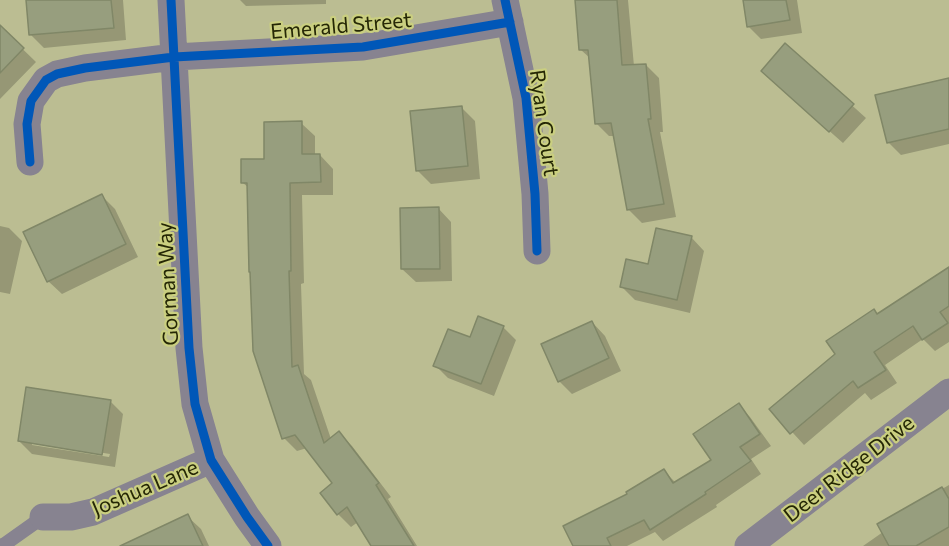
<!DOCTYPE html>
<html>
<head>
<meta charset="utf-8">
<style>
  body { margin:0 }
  canvas { display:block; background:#bbbd92 }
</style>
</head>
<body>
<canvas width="949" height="546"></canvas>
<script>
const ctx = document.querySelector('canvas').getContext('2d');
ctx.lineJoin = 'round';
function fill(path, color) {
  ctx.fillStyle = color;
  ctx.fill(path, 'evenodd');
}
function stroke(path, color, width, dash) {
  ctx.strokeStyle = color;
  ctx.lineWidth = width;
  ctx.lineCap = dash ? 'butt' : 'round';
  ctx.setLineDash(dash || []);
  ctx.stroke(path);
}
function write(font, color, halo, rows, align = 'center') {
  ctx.font = font + ' Commissioner,sans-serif';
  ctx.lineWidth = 4.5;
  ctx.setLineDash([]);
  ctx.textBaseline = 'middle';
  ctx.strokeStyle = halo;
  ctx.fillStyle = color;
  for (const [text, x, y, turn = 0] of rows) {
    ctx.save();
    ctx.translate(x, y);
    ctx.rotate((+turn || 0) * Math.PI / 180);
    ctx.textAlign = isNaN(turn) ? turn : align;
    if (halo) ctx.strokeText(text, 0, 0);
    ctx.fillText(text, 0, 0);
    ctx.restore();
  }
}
fill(new Path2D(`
  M27,0h96l3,40 -82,8 -13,-13z
  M240,0h86v4l-80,2z
  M577,0h51l6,66 12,-1 13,13 4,54h-3l16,85 -34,6 -13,-13 -14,-74h-6l-13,-13 -5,-64 -10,-9z
  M744,0h53l5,33 -41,6 -13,-13z
  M0,27l36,35 -36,37z
  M785,45l81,73 -23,25 -67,-59z
  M949,80v64l-48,11 -13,-13z
  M462,108l13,13 5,58 -49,5 -14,-14z
  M301,123l14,13v20l5,-1 13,14v26h-31l2,88 -3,1 3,90 7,6 20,59 8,-6 13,13 39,51 -3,2 29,47h-44l-15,-24 -7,5 -13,-13 -16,-21 12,-10 -27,-35 -10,3 -13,-13 -35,-250 -6,-5z
  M102,196l13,13 23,48 -76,37 -14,-13z
  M438,208l13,14 1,59 -36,1 -14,-13z
  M0,226l9,2 13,13 -12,53 -10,-2z
  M691,237l13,14 -14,62 -55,-13 -13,-13 27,-21z
  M949,269v73l-14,9 -12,-12 -38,26 12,18 -26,17 -6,-7 -61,52 -32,-35 65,-56 41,-39z
  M592,322l13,14 16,35 -49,23 -13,-13z
  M503,327l13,13 -22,56 -46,-18 -13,-13 36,-26z
  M110,401l13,13 -8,53 -83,-13 -13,-13zM32,442l78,12 -1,3 -77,-12z
  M738,405l12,12 21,29 -20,13 10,15 -45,31 1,2 -54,34 -8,-9 -28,14h-52l54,-52 35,-23 12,12 37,-23z
  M949,485v61h-86l20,-14 -4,-7z
  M187,516l14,13 8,17h-85z`), '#0003');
const building = new Path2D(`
  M26,0h85l3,28 -85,7z
  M575,0h42l5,65 24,-1 5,55h-3l16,85 -37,6 -16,-87 -16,1 -7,-74h-9z
  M743,0h43l4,20 -43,7z
  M0,25l24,23 -24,25z
  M785,43l69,61 -25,28 -68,-61z
  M949,78v51l-62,14 -12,-48z
  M462,106l6,60 -52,5 -6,-60z
  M302,121v33h18l1,28 -31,1 1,88h-2l3,96 6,-2 26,78 15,-12 40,52 -3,2 38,61h-43l-24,-39 -10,8 -17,-22 12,-10 -37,-48 -13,4 -29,-88 -3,-79h-1l-2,-89h-6v-24h23v-37z
  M102,194l24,50 -79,38 -24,-50z
  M439,207l1,62h-39l-1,-61z
  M656,228l36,8 -15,64 -57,-13 6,-28 22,5z
  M949,267v39l-9,6 8,11 -26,17 -9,-14 -39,26 12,18 -28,18 -5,-7 -63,53 -21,-25 66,-55 -9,-13 48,-32 3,5z
  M478,316l26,10 -23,58 -48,-18 15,-37 22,8z
  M592,321l17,37 -51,24 -17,-38z
  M26,387l85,13 -9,55 -84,-14z
  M739,403l21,31 -20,13 11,14 -46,31 1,2 -56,36 -6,-10 -37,18 4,8h-38l-10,-20 64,-32 -1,-2 38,-23 9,14 38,-23 -18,-26z
  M942,487l7,12v28l-33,19h-27l-12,-22z
  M188,514l15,32h-83z`);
fill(building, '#979e7e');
stroke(building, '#808767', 1.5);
stroke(new Path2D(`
  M0,546l5,-2 38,-27`), '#878390', 14);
stroke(new Path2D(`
  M171,0l18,348 6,56 16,56 36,57 21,29
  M505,0l21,98 9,96 2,57
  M30,162l-3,-38 4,-23 15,-21 11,-6 28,-6 89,-11 189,-10 147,-25
  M43,517h28l22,-5 118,-52
  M748,546l201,-154`), '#878390', 27);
stroke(new Path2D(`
  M171,0l18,348 6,56 16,56 36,57 21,29
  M505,0l21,98 9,96 2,57
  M30,162l-3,-38 4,-23 15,-21 11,-6 28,-6 89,-11 189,-10 147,-25`), '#0057b8', 9);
write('21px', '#252705', '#cacf80', [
  ["Emerald Street",341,26,-5],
  ["Ryan Court",544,123,82],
  ["Gorman Way",168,284,-93],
  ["Deer Ridge Drive",849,469,-38],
  ["Joshua Lane",145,488,-23]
]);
</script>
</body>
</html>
